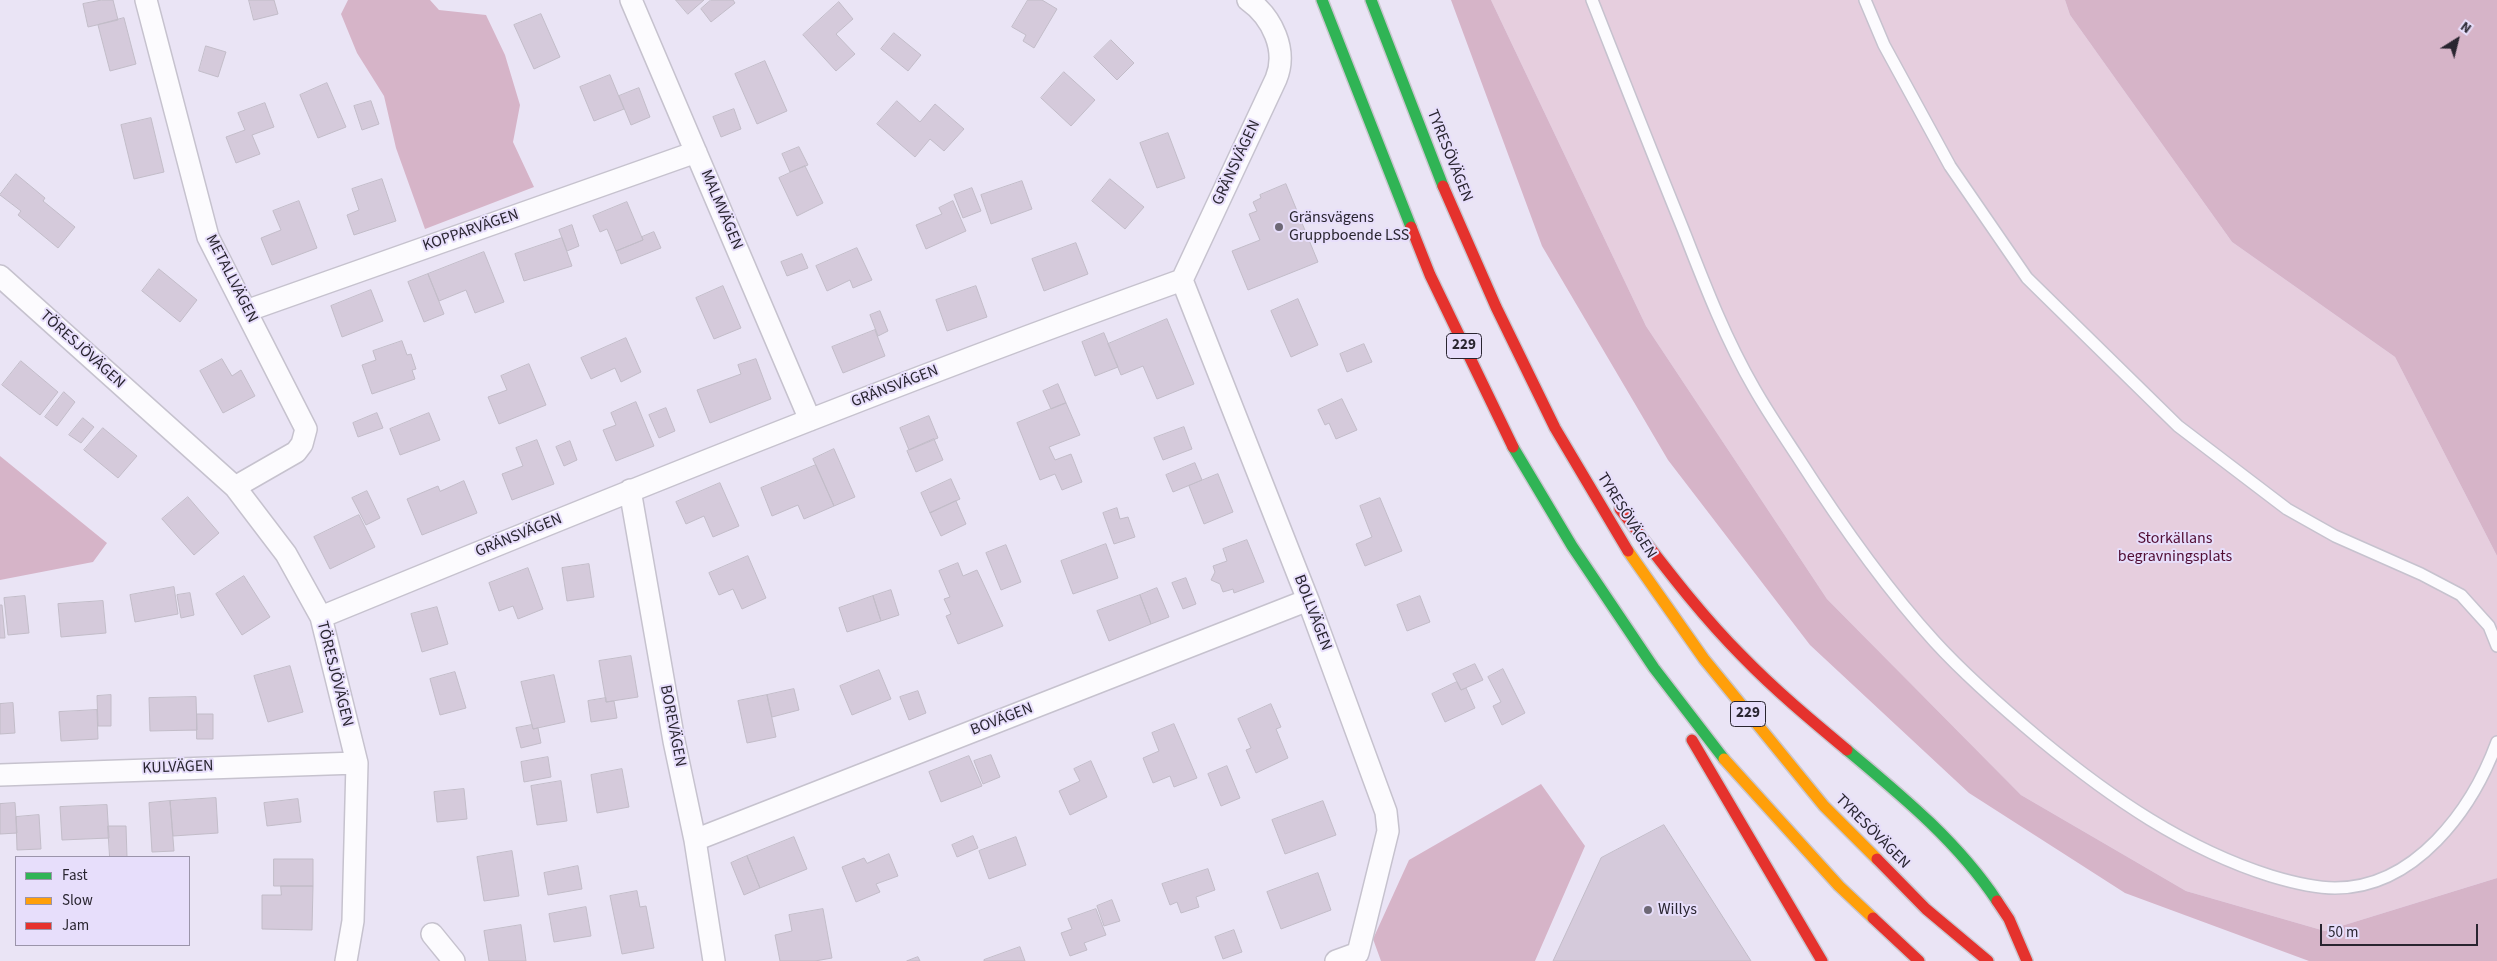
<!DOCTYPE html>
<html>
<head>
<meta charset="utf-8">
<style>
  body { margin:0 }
  #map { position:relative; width:2497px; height:961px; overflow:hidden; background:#eae4f5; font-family:"Source Sans 3",sans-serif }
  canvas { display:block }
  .legend { position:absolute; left:15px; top:856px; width:175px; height:90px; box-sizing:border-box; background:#e7defb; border:1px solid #9b94aa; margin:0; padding:6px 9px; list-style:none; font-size:15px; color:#292530 }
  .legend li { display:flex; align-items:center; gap:10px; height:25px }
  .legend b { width:25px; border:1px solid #9b94aa }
  .north { position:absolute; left:2432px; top:15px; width:50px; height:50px; -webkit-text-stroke:4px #e7defb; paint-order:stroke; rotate:36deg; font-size:14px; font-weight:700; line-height:20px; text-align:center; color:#292530 }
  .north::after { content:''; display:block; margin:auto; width:18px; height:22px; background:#292530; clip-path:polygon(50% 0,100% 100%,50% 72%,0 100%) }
  .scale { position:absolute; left:2320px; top:924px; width:158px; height:22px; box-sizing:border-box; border:2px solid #292530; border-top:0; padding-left:6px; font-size:15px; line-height:18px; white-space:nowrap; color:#292530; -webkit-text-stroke:4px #e7defb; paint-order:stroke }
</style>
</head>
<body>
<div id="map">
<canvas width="2497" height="961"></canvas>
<ul class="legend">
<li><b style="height:6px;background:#30b455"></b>Fast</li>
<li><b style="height:6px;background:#ff9f0a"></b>Slow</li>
<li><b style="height:6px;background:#e5322d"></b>Jam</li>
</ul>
<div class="north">N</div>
<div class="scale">50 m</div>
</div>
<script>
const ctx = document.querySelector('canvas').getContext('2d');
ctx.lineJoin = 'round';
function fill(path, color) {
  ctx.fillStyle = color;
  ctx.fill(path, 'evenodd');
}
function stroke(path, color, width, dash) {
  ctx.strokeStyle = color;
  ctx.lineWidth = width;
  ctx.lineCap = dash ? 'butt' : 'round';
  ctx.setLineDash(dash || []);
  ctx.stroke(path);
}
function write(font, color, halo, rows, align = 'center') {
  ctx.font = font + ' "Source Sans 3",sans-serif';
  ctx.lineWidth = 4;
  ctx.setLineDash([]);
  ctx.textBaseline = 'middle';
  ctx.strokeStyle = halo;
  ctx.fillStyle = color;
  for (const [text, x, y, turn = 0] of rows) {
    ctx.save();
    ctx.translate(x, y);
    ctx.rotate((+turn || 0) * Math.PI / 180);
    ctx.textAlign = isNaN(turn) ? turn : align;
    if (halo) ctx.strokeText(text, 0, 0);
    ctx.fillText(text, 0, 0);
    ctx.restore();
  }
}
fill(new Path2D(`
  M1491,0h574l5,15 162,227 163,115 102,199v322l-172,53 -139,-40 -165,-96 -194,-196 -181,-273z`), '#e6cede');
fill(new Path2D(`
  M348,0h82l9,10 47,5 19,40 15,50 -7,37 21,45 -109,42 -29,-81 -12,-52 -27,-43 -16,-39z
  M1451,0h40l155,326 181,273 194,196 165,96 139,40 172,-53v83h-188l-184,-68 -156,-100 -159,-148 -142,-185 -126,-214z
  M2065,0h432v556l-102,-199 -163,-115 -162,-227z
  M0,456l107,87 -14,19 -93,18z
  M1541,784l44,62 -50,115h-154l-8,-22 36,-79z`), '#d6b4c8');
const building = new Path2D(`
  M102,0h11l5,20 -30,7 -5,-23z
  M249,0h25l4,14 -24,6z
  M676,0h28l-16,14z
  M711,0h22l2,3 -24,19 -10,-13z
  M1028,0h14l15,9 -23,39 -11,-7 3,-6 -14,-8z
  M839,2l14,17 -17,15 19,20 -19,17 -33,-36z
  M541,14l19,43 -26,12 -20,-44z
  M124,18l12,46 -26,7 -12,-46z
  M894,33l27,22 -13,16 -27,-22z
  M1111,40l23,23 -17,17 -23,-23z
  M206,46l20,6 -8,25 -19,-6z
  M765,61l22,50 -30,13 -22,-50z
  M1064,72l31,28 -24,26 -30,-28z
  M610,75l14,34 -30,12 -14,-34z
  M327,83l19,44 -28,11 -18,-43z
  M639,88l11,29 -19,8 -12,-29z
  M371,101l8,23 -17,6 -8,-24z
  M897,101l23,21 15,-18 29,25 -20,22 -14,-12 -15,18 -38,-33z
  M265,103l9,24 -22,8 8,19 -24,9 -10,-26 19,-7 -7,-17z
  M734,109l7,20 -20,8 -8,-20z
  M151,118l13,54 -30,7 -13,-54z
  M1168,133l17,45 -28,10 -17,-45z
  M799,147l9,18 -18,7 -8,-18z
  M805,166l18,37 -26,13 -18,-38z
  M16,174l29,24 -2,3 32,26 -17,21 -40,-33 3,-4 -21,-16z
  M382,179l14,42 -42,14 -7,-20 12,-5 -7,-21z
  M1110,179l34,28 -19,22 -33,-28z
  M1022,181l10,28 -41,15 -10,-29z
  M1286,184l32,78 -70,28 -16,-39 28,-11 -11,-26 8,-3 -4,-9 8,-4 -1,-3z
  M972,188l9,23 -18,7 -9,-23z
  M299,201l18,47 -45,17 -11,-27 20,-8 -8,-19z
  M953,201l13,30 -40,18 -10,-24 26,-11 -3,-6z
  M627,202l16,38 -27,11 -9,-22 -7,3 -7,-16z
  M572,225l7,21 -12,5 -8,-21z
  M654,232l7,16 -40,16 -5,-13 27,-11 -1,-3z
  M562,238l10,28 -48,15 -9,-27z
  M1076,243l12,31 -44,17 -12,-32z
  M857,248l15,32 -19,8 -3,-8 -23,11 -11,-25z
  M484,252l20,50 -29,11 -9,-23 -27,11 -11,-27z
  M802,254l6,14 -21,8 -6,-14z
  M159,269l38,31 -17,22 -38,-31z
  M428,274l16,40 -20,8 -16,-40z
  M723,286l18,42 -27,11 -18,-41z
  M976,286l11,31 -40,14 -11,-31z
  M371,290l12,31 -41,16 -11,-31z
  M1298,299l20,46 -27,12 -20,-46z
  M880,311l8,20 -10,5 -8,-21z
  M1167,319l27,65 -37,15 -14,-33 -22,9 -13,-31z
  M875,330l10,26 -42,17 -11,-26z
  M1104,333l14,34 -23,9 -13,-34z
  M626,338l15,34 -20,10 -6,-14 -24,11 -10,-21z
  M402,341l5,14 4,-1 5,15 -4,1 3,9 -43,15 -10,-29 14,-5 -3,-9z
  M1364,344l8,18 -25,10 -7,-18z
  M222,359l10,17 9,-6 14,26 -32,17 -23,-42z
  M756,359l15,40 -61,24 -13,-33 44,-16 -3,-9z
  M21,361l37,31 -18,23 -38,-30z
  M529,364l17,41 -47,19 -11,-27 19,-7 -6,-14z
  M1058,384l8,19 -15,6 -8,-18z
  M64,392l11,10 -18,24 -12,-9z
  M1342,399l15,31 -21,9 -7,-16 -4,2 -7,-15z
  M636,402l18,44 -38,15 -13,-31 13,-5 -5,-12z
  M1066,403l14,32 -31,12 6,13 16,-6 11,28 -20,8 -7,-16 -15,6 -23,-57z
  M666,408l9,23 -16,7 -10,-23z
  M377,413l6,15 -25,9 -5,-14z
  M429,413l11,27 -40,15 -10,-26z
  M929,416l9,22 -29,12 -9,-22z
  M83,418l11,9 -13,16 -12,-8z
  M1184,427l8,22 -29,11 -9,-22z
  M103,428l34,28 -19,22 -34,-28z
  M934,439l9,21 -27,12 -9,-21z
  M537,440l17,44 -42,16 -10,-26 21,-8 -7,-18z
  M570,441l7,19 -13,6 -8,-19z
  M834,449l21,48 -21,9 -21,-47z
  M1195,463l7,17 -29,12 -7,-17z
  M816,465l18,41 -30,13 -6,-14 -26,11 -11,-28z
  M1218,474l15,38 -29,12 -15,-38z
  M951,479l9,20 -30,14 -9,-20z
  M464,481l13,32 -55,22 -15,-36 31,-13 2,5z
  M720,483l19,43 -26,11 -9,-21 -18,8 -10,-22z
  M367,491l13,27 -14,7 -14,-27z
  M188,497l31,36 -25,22 -32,-36z
  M1380,498l22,53 -37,15 -9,-22 16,-7 -12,-31z
  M956,501l10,23 -25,12 -11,-23z
  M1117,508l3,11 8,-2 7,20 -21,7 -11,-31z
  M359,515l16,32 -45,22 -16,-32z
  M1247,540l17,42 -30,11 -1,-4 -10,3 -3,-8 -9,-4 4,-8 -2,-6 14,-5 -4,-12z
  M1106,544l12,34 -45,16 -12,-33z
  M1006,545l15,37 -20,8 -15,-37z
  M748,556l18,42 -24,11 -9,-20 -14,6 -10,-22z
  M958,563l5,13 14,-6 26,56 -45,18 -12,-28 5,-2 -7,-15 6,-2 -11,-26z
  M589,564l5,33 -27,4 -5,-33z
  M528,568l15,41 -25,10 -5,-13 -14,5 -10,-28z
  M244,576l26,41 -28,18 -26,-41z
  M1186,578l10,26 -13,5 -11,-26z
  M174,587l4,27 -43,8 -5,-27z
  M1157,588l12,29 -18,7 -11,-29z
  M891,590l8,25 -18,6 -8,-25z
  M190,593l4,22 -13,3 -4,-23z
  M1140,595l11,29 -42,17 -12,-30z
  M25,596l4,37 -21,2 -4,-37z
  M873,596l8,25 -34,11 -8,-24z
  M1420,596l10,26 -23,9 -10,-26z
  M103,601l3,32 -45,4 -3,-33z
  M0,605h2l3,33h-5z
  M437,607l11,37 -26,8 -11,-38z
  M631,656l7,41 -32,5 -7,-41z
  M1475,664l8,16 -22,10 -8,-16z
  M290,666l13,46 -35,10 -14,-46z
  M1503,669l22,44 -23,12 -9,-19 8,-4 -13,-25z
  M879,670l12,29 -39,16 -12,-29z
  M455,672l11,36 -26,7 -10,-36z
  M554,675l11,47 -32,7 -12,-47z
  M1457,682l4,8 5,-2 9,20 -30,14 -13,-28z
  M794,689l5,21 -27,7 -5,-22z
  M918,691l8,22 -17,7 -9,-23z
  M111,695v31h-13l-1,-30z
  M767,695l9,42 -29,6 -9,-42z
  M196,697l1,33 -47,1 -1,-33z
  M606,698v4l8,-1 3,17 -26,4 -3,-21z
  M13,703l2,30 -15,1v-30z
  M1271,704l10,23 -5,2 12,29 -32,15 -10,-23 5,-2 -13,-29z
  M97,710l1,29 -37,2 -2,-29z
  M197,714h16v25h-16z
  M1174,724l23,54 -23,9 -4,-11 -17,7 -10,-25 16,-7 -7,-18z
  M532,725l1,4 5,-1 3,15 -20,5 -5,-20z
  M991,755l9,22 -17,7 -9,-23z
  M969,756l13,30 -41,16 -12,-30z
  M548,757l3,20 -27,5 -3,-20z
  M1091,761l16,36 -37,18 -11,-24 21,-10 -6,-12z
  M1227,766l13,32 -19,8 -13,-32z
  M622,769l7,38 -32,6 -6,-38z
  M561,781l6,40 -30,4 -6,-39z
  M464,789l3,30 -30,3 -3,-30z
  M216,798l2,35 -45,3 -3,-35z
  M298,799l3,23 -34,4 -3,-23z
  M170,801l4,50 -22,1 -3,-49z
  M1323,801l13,34 -51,19 -13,-34z
  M15,803l2,30 -17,1v-30z
  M107,805l2,33 -47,2 -2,-33z
  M39,815l2,34 -24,1 -1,-33z
  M1664,825l87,136h-198l48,-103z
  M108,826h18l1,31h-17z
  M973,836l5,12 -21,9 -5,-12z
  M794,837l13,32 -47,19 -13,-32z
  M1016,837l10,28 -37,14 -10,-28z
  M512,851l7,45 -35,5 -7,-44z
  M889,854l9,22 -22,8 4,8 -24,10 -14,-35 22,-9 3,5z
  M747,856l13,32 -16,7 -13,-32z
  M274,859h39v27h-39z
  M578,866l4,23 -34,6 -4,-22z
  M1208,869l7,21 -19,7 3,10 -18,6 -4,-11 -7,3 -8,-21z
  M1318,873l13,37 -50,19 -14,-37z
  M281,886h32l-1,44 -50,-1v-34h19z
  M637,891l3,16 6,-1 8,42 -32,6 -12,-58z
  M1112,900l8,21 -16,5 -7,-20z
  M586,907l5,29 -37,6 -5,-28z
  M823,909l9,49 -17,3h-35l-5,-26 17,-4 -3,-16z
  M1096,909l10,26 -22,8 3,7 -17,6 -9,-23 11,-4 -4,-10z
  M521,925l5,36h-37l-5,-30z
  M1234,930l8,22 -19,7 -8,-22z
  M1020,947l5,14h-41v-1z
  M918,957l2,4h-13z`);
fill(building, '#d5cadb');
stroke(building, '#c2bcc8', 1);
const lane = new Path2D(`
  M1592,0c30,76 60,153 91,229 21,54 42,109 71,159 13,23 28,45 43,68 41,64 86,129 138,186 32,35 69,67 106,98 69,57 144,109 230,136 20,6 42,12 64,12 80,0 137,-78 162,-146
  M1865,0l19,45 66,121 77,112 151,148 109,83 48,27 86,38 40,21 28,31 8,20`);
const street = new Path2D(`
  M146,0l62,237 98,192 -4,15 -6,8 -61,35
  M631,0l179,420
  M0,276l235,211 51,67 35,63 36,146 -4,158 -7,40
  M1182,280l126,320 78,212 2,19 -30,122 -22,8
  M246,311l450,-159
  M630,490l44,251 21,99 19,121
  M321,617c285,-117 571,-233 861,-337l94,-201c12,-29 -4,-62 -28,-79
  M0,775l357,-12
  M695,840l613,-240
  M432,934l22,27`);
const fast = new Path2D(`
  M1322,0l89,227
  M1371,0l72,186
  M1513,447l59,99 82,122 70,91
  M1847,750c55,46 111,92 150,151`);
const slow = new Path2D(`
  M1628,551l76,108 120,147 53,53
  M1724,759l115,127 34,32`);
const jam = new Path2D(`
  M1443,186l53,121 59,121 73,123
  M1411,227l19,48 83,172
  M1620,509c39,50 77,102 122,147 33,34 69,64 105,94
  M1692,740l130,221
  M1877,859l49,50 62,52
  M1997,901l12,18 18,42
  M1873,918l46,43`);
stroke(lane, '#c6c2ce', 14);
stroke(street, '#c6c2ce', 24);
stroke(fast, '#c9c6ce', 14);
stroke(slow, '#c9c6ce', 14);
stroke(jam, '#c9c6ce', 14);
stroke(lane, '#fcfbfe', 11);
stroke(street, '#fcfbfe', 21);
stroke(fast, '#30b455', 11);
stroke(slow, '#ff9f0a', 11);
stroke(jam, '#e5322d', 11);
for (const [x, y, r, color] of [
  [1279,227,5,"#6d6875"],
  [1648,910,5,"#6d6875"]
]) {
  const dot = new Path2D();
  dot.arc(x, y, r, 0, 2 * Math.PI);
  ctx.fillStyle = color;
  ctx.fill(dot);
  stroke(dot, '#e7defb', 2);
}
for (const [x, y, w] of [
  [1464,346,35],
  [1748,714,35]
]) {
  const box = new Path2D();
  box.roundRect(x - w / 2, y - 12.5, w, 25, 4);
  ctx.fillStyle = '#e7defb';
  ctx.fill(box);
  stroke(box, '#292530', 1);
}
write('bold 15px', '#292530', null, [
  ["229",1464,346],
  ["229",1748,714]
]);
write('16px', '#292530', '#e7defb', [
  ["TYRESÖVÄGEN",1449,156,68],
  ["GRÄNSVÄGEN",1237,163,-65],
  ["MALMVÄGEN",721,210,67],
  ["KOPPARVÄGEN",471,231,-19],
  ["METALLVÄGEN",231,279,63],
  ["TÖRESJÖVÄGEN",82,350,42],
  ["GRÄNSVÄGEN",895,387,-21],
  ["TYRESÖVÄGEN",1626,516,58],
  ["GRÄNSVÄGEN",519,536,-22],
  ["BOLLVÄGEN",1312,613,69],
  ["TÖRESJÖVÄGEN",334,674,76],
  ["BOVÄGEN",1002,720,-21],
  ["BOREVÄGEN",672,726,79],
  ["KULVÄGEN",178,768,-2],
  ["TYRESÖVÄGEN",1872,832,45]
]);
write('16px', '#292530', '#e7defb', [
  ["Gränsvägens",1289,218],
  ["Gruppboende LSS",1289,236],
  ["Willys",1658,910]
], 'left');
write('16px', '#510d33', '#e7defb', [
  ["Storkällans",2175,539],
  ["begravningsplats",2175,557]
]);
</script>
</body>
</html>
